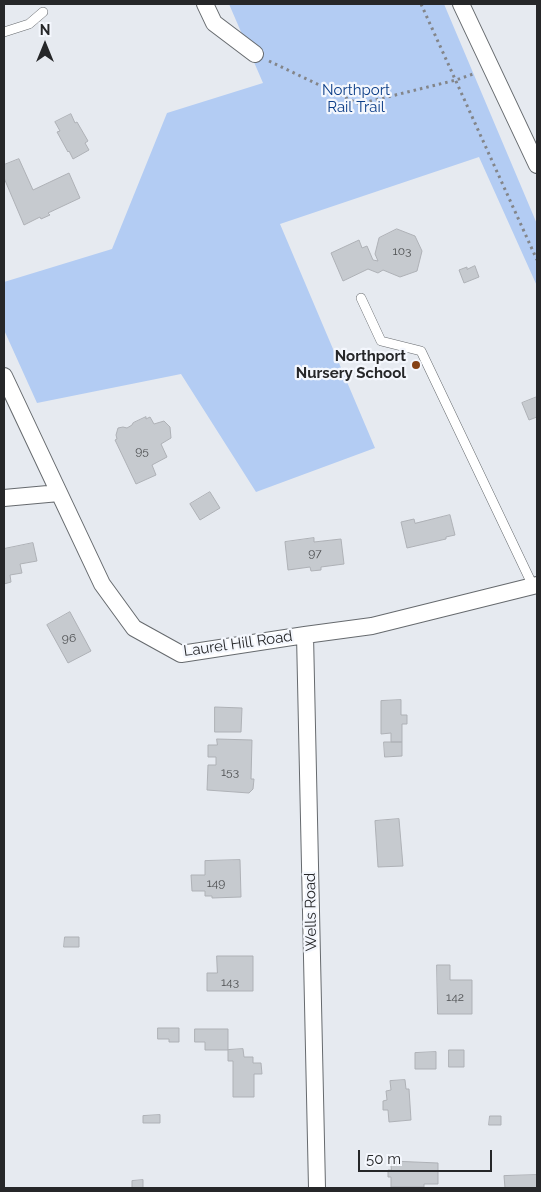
<!DOCTYPE html>
<html>
<head>
<meta charset="utf-8">
<style>
  body { margin:0 }
  #map { position:relative; width:541px; height:1192px; overflow:hidden; background:#e6eaf0; font-family:Raleway,sans-serif }
  canvas { display:block }
  .frame { position:absolute; inset:0; border:5px solid #262729; pointer-events:none }
  .north { position:absolute; left:20px; top:20px; width:50px; height:50px; -webkit-text-stroke:4px #f4f7fd; paint-order:stroke; rotate:0deg; font-size:14px; font-weight:700; line-height:20px; text-align:center; color:#262729 }
  .north::after { content:''; display:block; margin:auto; width:18px; height:22px; background:#262729; clip-path:polygon(50% 0,100% 100%,50% 72%,0 100%) }
  .scale { position:absolute; left:358px; top:1150px; width:134px; height:22px; box-sizing:border-box; border:2px solid #262729; border-top:0; padding-left:6px; font-size:15px; line-height:18px; white-space:nowrap; color:#262729; -webkit-text-stroke:4px #f4f7fd; paint-order:stroke }
</style>
</head>
<body>
<div id="map">
<canvas width="541" height="1192"></canvas>
<div class="frame"></div>
<div class="north">N</div>
<div class="scale">50 m</div>
</div>
<script>
const ctx = document.querySelector('canvas').getContext('2d');
ctx.lineJoin = 'round';
function fill(path, color) {
  ctx.fillStyle = color;
  ctx.fill(path, 'evenodd');
}
function stroke(path, color, width, dash) {
  ctx.strokeStyle = color;
  ctx.lineWidth = width;
  ctx.lineCap = dash ? 'butt' : 'round';
  ctx.setLineDash(dash || []);
  ctx.stroke(path);
}
function write(font, color, halo, rows, align = 'center') {
  ctx.font = font + ' Raleway,sans-serif';
  ctx.lineWidth = 4.5;
  ctx.setLineDash([]);
  ctx.textBaseline = 'middle';
  ctx.strokeStyle = halo;
  ctx.fillStyle = color;
  for (const [text, x, y, turn = 0] of rows) {
    ctx.save();
    ctx.translate(x, y);
    ctx.rotate((+turn || 0) * Math.PI / 180);
    ctx.textAlign = isNaN(turn) ? turn : align;
    if (halo) ctx.strokeText(text, 0, 0);
    ctx.fillText(text, 0, 0);
    ctx.restore();
  }
}
fill(new Path2D(`
  M229,4h215l93,220v62l-58,-129 -199,67 95,224 -119,44 -75,-118 -144,29 -33,-73v-48l108,-33 55,-136 96,-30z`), '#b3ccf3');
const building = new Path2D(`
  M71,114l4,9 2,-1 11,19 -3,2 4,7 -16,9 -4,-8 -1,1 -11,-20 3,-1 -5,-9z
  M19,159l14,31 36,-17 11,25 -32,15 2,2 -9,4 -1,-2 -16,8 -20,-47v-13z
  M397,229l18,7 7,15 -5,20 -17,6 -17,-7 -5,3 -10,-4 -25,12 -12,-28 28,-13 3,8 5,-2 6,14 5,1 -3,-7 4,-16z
  M475,266l4,11 -15,6 -5,-13 8,-3v2z
  M537,397v20l-8,3 -7,-17z
  M146,417v2l4,-2 4,7 10,-3 6,6 1,11 -10,6 6,13 -15,8 4,10 -20,9 -21,-44 2,-1 -1,-4 2,-7 5,-1 4,1 5,-3 1,-2z
  M210,492l10,16 -20,12 -10,-16z
  M450,515l5,20 -9,2v2l-39,9 -6,-26 13,-3 1,4z
  M314,538v4l27,-3 3,25 -23,3v3l-10,1 -1,-4 -22,3 -3,-28z
  M33,543l4,18 -17,3 2,9 -12,2 1,7 -7,2v-35z
  M70,612l21,39 -23,12 -21,-38z
  M401,700v15h6v9h-5v18h-11v-9l-10,1v-33z
  M215,707l27,1 -1,24h-26z
  M217,739l35,1 -1,39h3l-1,10 -4,4 -42,-3 1,-25h8v-8h-8v-12h9z
  M384,742h18v14l-17,1z
  M399,819l4,47 -25,1 -3,-46z
  M240,860l1,37 -29,1v-2h-7v-5h-13l-1,-16h14v-14z
  M65,937h14v10h-15z
  M217,956h36v35h-46v-18h10z
  M437,965h13v15h22v34h-34z
  M158,1028h21v14h-10v-3h-11z
  M195,1029h33v21h-23v-8h-10z
  M243,1049l1,8h9v6h8l1,11h-8v23h-21v-36h-5v-11z
  M449,1050h15v17h-15z
  M436,1052v17h-21v-16z
  M405,1080l1,9h3l2,31 -22,2 -1,-12h-5v-9l4,-1 -1,-9 5,-1 -1,-9z
  M160,1115v8h-17v-7z
  M490,1116h11v9h-12z
  M391,1161l47,2v21h-14v3h-33v-10h-3v-7h3z
  M537,1175v13h-32l-1,-12z
  M143,1180v8h-11v-7z`);
fill(building, '#c6cacf');
stroke(building, '#aeb1b6', 1);
const lane = new Path2D(`
  M4,32l25,-8 14,-12
  M361,298l20,43 40,10 112,235`);
const street = new Path2D(`
  M205,4l9,19 41,31
  M461,4l76,161
  M4,376l98,208 32,44 47,26 124,-19 67,-9 165,-41
  M4,498l55,-5
  M305,635l12,553`);
stroke(lane, '#666a6e', 10);
stroke(street, '#666a6e', 18);
stroke(new Path2D(`
  M421,4l116,256
  M269,61l90,43 97,-24 20,-7`), '#838589', 3, [2.5, 4]);
stroke(lane, '#fff', 9);
stroke(street, '#fff', 16);
for (const [x, y, r, color] of [
  [416,365,5,"#854115"]
]) {
  const dot = new Path2D();
  dot.arc(x, y, r, 0, 2 * Math.PI);
  ctx.fillStyle = color;
  ctx.fill(dot);
  stroke(dot, '#f4f7fd', 2);
}
write('12px', '#4e5052', null, [
  ["103",402,251],
  ["95",142,451],
  ["97",315,553],
  ["96",69,638],
  ["153",230,772],
  ["149",216,883],
  ["143",230,982],
  ["142",455,997]
]);
write('15px', '#0c3e88', '#f4f7fd', [
  ["Northport",356,90],
  ["Rail Trail",356,107]
]);
write('bold 15px', '#262729', '#f4f7fd', [
  ["Northport",406,356],
  ["Nursery School",406,373]
], 'right');
write('15px', '#262729', '#f4f7fd', [
  ["Laurel Hill Road",238,644,-8],
  ["Wells Road",311,912,-91]
]);
</script>
</body>
</html>
